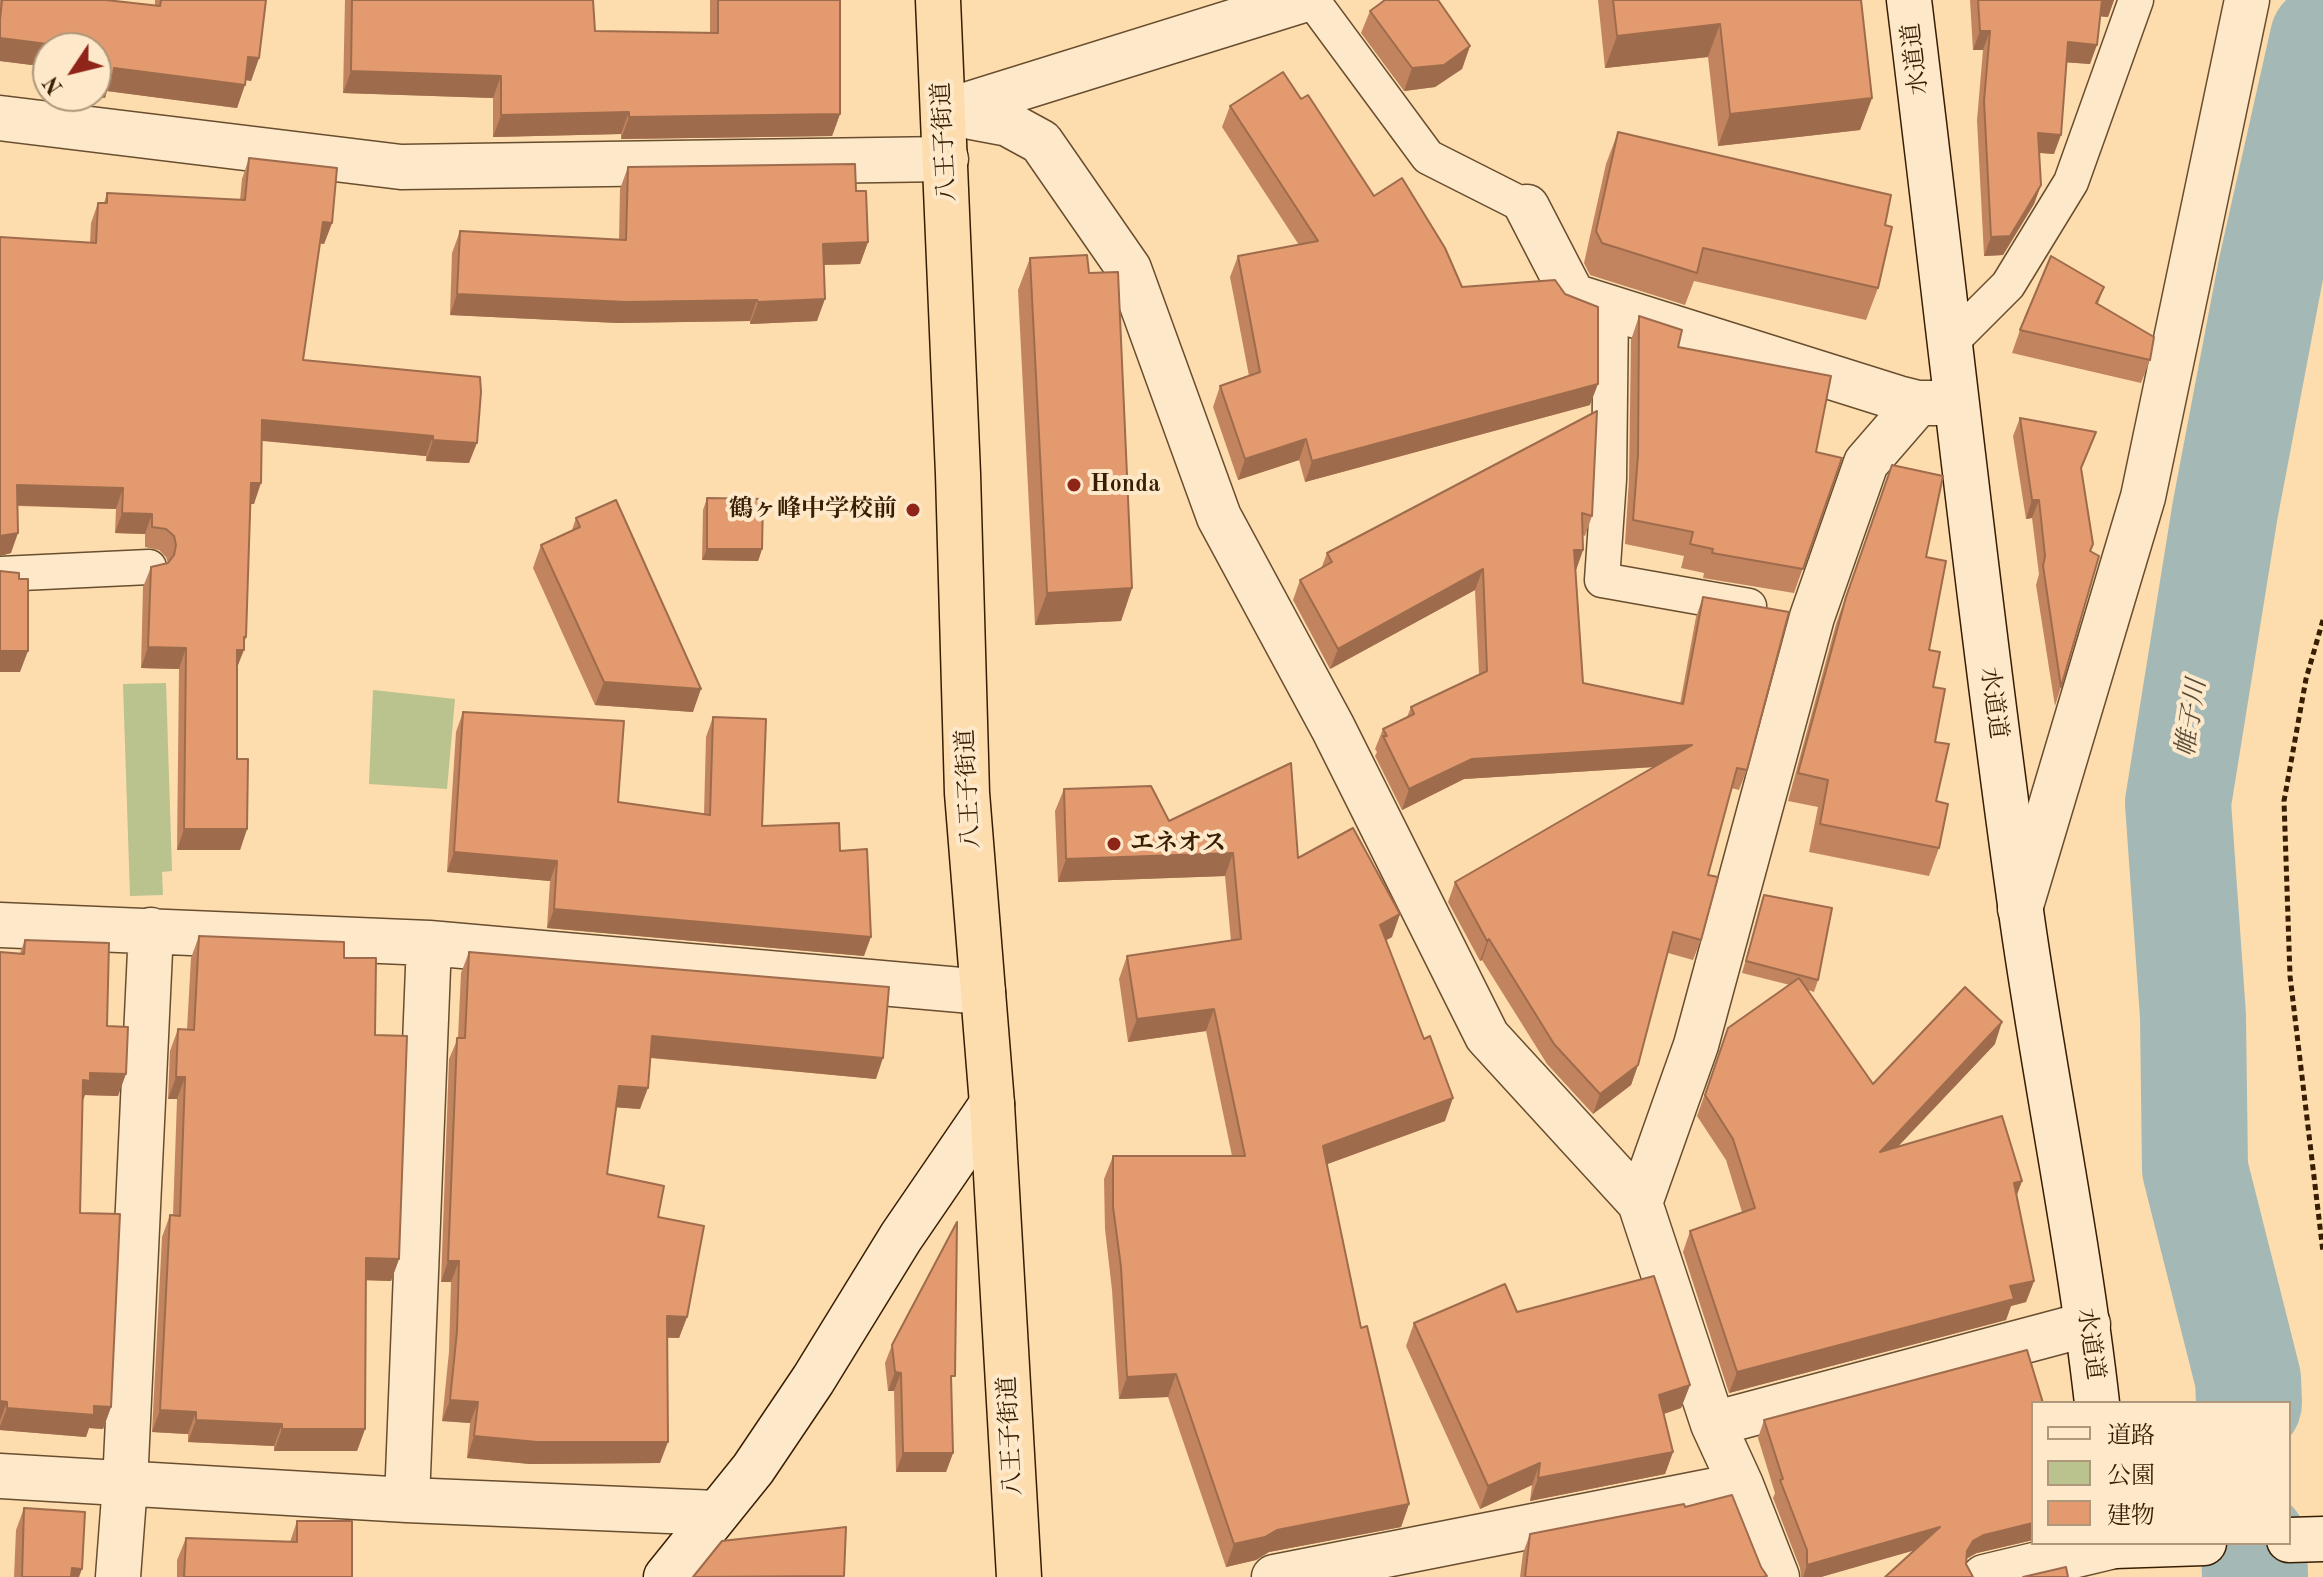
<!DOCTYPE html>
<html>
<head>
<meta charset="utf-8">
<style>
  body { margin:0 }
  #map { position:relative; width:2323px; height:1577px; overflow:hidden; background:#fddcae; font-family:"Old Standard TT","Noto Serif JP",serif }
  canvas { display:block }
  .legend { position:absolute; left:2031px; top:1401px; width:260px; height:144px; box-sizing:border-box; background:#fee8ca; border:2px solid #ae977a; margin:0; padding:10px 14px; list-style:none; font-size:24px; color:#371e03 }
  .legend li { display:flex; align-items:center; gap:16px; height:40px }
  .legend b { width:40px; border:2px solid #ae977a }
  .north { position:absolute; left:32px; top:32px; width:80px; height:80px; box-sizing:border-box; background:#fee8ca; border:2px solid #ae977a; border-radius:50%; rotate:235deg; font-size:22px; font-weight:700; line-height:32px; text-align:center; color:#371e03 }
  .north::after { content:''; display:block; margin:auto; width:28px; height:36px; background:#8f2418; clip-path:polygon(50% 0,100% 100%,50% 72%,0 100%) }
</style>
</head>
<body>
<div id="map">
<canvas width="2323" height="1577"></canvas>
<ul class="legend">
<li><b style="height:10px;background:#fee8ca"></b>道路</li>
<li><b style="height:22px;background:#bac28e"></b>公園</li>
<li><b style="height:22px;background:#e29a6e"></b>建物</li>
</ul>
<div class="north">N</div>
</div>
<script>
const ctx = document.querySelector('canvas').getContext('2d');
ctx.lineJoin = 'round';
function fill(path, color) {
  ctx.fillStyle = color;
  ctx.fill(path, 'evenodd');
}
function stroke(path, color, width, dash) {
  ctx.strokeStyle = color;
  ctx.lineWidth = width;
  ctx.lineCap = dash ? 'butt' : 'round';
  ctx.setLineDash(dash || []);
  ctx.stroke(path);
}
function write(font, color, halo, rows, align = 'center') {
  ctx.font = font + ' "Old Standard TT","Noto Serif JP",serif';
  ctx.lineWidth = 8;
  ctx.setLineDash([]);
  ctx.textBaseline = 'middle';
  ctx.strokeStyle = halo;
  ctx.fillStyle = color;
  for (const [text, x, y, turn = 0] of rows) {
    ctx.save();
    ctx.translate(x, y);
    ctx.rotate((+turn || 0) * Math.PI / 180);
    ctx.textAlign = isNaN(turn) ? turn : align;
    if (halo) ctx.strokeText(text, 0, 0);
    ctx.fillText(text, 0, 0);
    ctx.restore();
  }
}
fill(new Path2D(`
  M166,683l6,188 -10,1 1,23 -33,1 -7,-212z
  M373,690l82,9 -8,90 -78,-5z`), '#bac28e');
stroke(new Path2D(`
  M2316,66l7,7`), '#787b6e', 18);
stroke(new Path2D(`
  M2249,1403l-1,-24 -53,-210 -2,-153 -15,-213 47,-292 46,-242 52,-231
  M2254,1543l1,34`), '#a4b9b5', 106);
const lane = new Path2D(`
  M1312,0l116,157 99,50
  M1611,310l-2,169 -7,101 147,26
  M1951,342l57,-57 63,-103 65,-182
  M0,574l149,-7`);
const street = new Path2D(`
  M950,110l353,-110
  M944,112l64,12 33,18 88,127 90,248 114,211 154,308 153,167 73,221
  M0,118l401,49 545,-8
  M1527,207l46,89 325,102 20,5h25
  M2020,909l123,-412 104,-497
  M0,925l429,18 554,49
  M1640,1203l56,-158 116,-428 54,-154 52,-60
  M0,1476l407,24 310,13
  M407,1500l22,-557
  M118,1577l7,-93 26,-554
  M1274,1577l467,-92
  M1777,1577l-36,-92 -28,-61 375,-100
  M1984,1577l130,-31`);
const secondary = new Path2D(`
  M1909,0c37,301 69,603 111,904 23,167 58,332 77,499
  M2289,1540l34,-1
  M2114,1546l90,-3
  M666,1577l87,-108 60,-89 88,-143 91,-133`);
const highway = new Path2D(`
  M938,0l20,474 9,319 25,311 27,473`);
stroke(lane, '#684e2e', 37);
stroke(street, '#684e2e', 47);
stroke(secondary, '#371e03', 47);
stroke(highway, '#371e03', 47);
stroke(new Path2D(`
  M2323,620l-17,59 -22,122 6,175 33,276`), '#371e03', 5, [6, 4]);
stroke(lane, '#fee8ca', 34);
stroke(street, '#fee8ca', 44);
stroke(secondary, '#fee8ca', 44);
stroke(highway, '#fddcae', 44);
fill(new Path2D(`
  M0,0h106l49,6v-6h111l-7,58 -8,23 -5,-1 -9,28 -130,-17 -2,7 -16,-2h7v-48h-48v19l-48,-6z
  M345,0h248l2,31 115,2v-33h130v114l-8,22 -211,3v-5l-128,3v-39l-150,-5z
  M1598,0h263l11,98 -12,32 -142,16 -10,-89 -103,11z
  M1970,0h144l-6,17 -8,-1 -10,48 -24,-2 -12,92 -15,-1 2,32 -7,19 -31,51 -19,1 -7,-136 6,-70h-10z
  M1370,11l100,35 -8,23 -27,18 -31,4 -43,-58z
  M1301,99l73,97 88,91 128,118 -285,77 -6,-22 -61,20 -25,-73 7,-21 29,-10 -19,-99 8,-21 61,-11 -77,-118 8,-21z
  M1618,132l267,93 -7,63 -12,32 -172,-39 -9,24 -95,-30 -6,-12 22,-99z
  M249,158l83,65 -8,21 -4,-1 -17,117 177,17 -11,86 -43,-2v-5l-164,-15 -8,63h-3l-7,139 -7,26v90l10,70 -7,21h-63l2,-181 -38,-1 2,-81 8,-20 17,-4 -2,-6 -7,-7 -14,-3v-13l-30,-1 1,-24 -98,-3 -7,47 -11,3 90,-314 1,-19 7,-20h6l3,-10 133,7 2,-21z
  M628,167l228,24 12,51 -8,22 -36,1 -7,56 -67,3v-3l-132,2 -168,-8 2,-62 8,-22 159,9 1,-51z
  M1030,258l59,15 43,315 -11,33 -86,4 -17,-335z
  M2104,287l-6,17 52,56 -9,23 -129,-30 8,-23z
  M1639,316l177,136 26,6 -48,135 -91,-15 1,-5 -23,-5 3,-12 -59,-12 4,-65 2,-139z
  M1597,411l-5,105 -7,20 -2,-1v15l-7,20 7,113 97,21 16,-87 7,-20 44,173 -8,20 -8,-2 -23,87 -7,65 -8,20 -25,-7 -30,112 -7,20 -38,29 -46,-50 -65,-104 -2,1 -32,-59 7,-20 199,-115 -190,12 -62,31 -27,-54 2,-4 -2,-3 8,-20 24,-12 4,-10 68,-33 -4,-84 -145,79 -37,-69 7,-20 21,-11 6,-16z
  M2020,418l76,14 -15,38 9,81 -29,136 -6,19 -19,-121 3,-11 -7,-56 -6,1 -13,-83z
  M1892,465l34,92 3,93 4,37 3,114 3,47 -10,28 -120,-24 9,-45 -30,-6 48,-177z
  M707,498l55,51 -4,12 -56,-1 1,-50z
  M576,518l117,194 -98,-7 -62,-137 8,-23 31,-15z
  M463,712l155,90 86,12 2,-77 7,-20 49,109 78,25 24,105 -317,-28 3,-47 -103,-9 9,-140z
  M1064,789l105,32 129,37 94,79 -6,3 59,181 -118,43 34,164 48,176 -8,23 -132,25 -13,8 -30,7 -58,-170 -49,2 -7,-109 -7,-61 -1,-50 9,-23h119l-26,-125 -78,11 -9,-63 8,-23 104,-15 -6,-65 -167,6 -3,-71z
  M1764,895l54,85 -4,12 -6,-2 65,94 122,-40 -98,103 125,34 -6,15 18,85 -8,21 -15,4 -5,14 -277,73 -46,-141 7,-21 52,-19 -16,-52 -29,-44 31,-88 62,-43 -48,-12z
  M199,936l145,22 31,77 24,224 -8,22 -25,-1 -1,149 -8,22h-83v-5l-86,-4v-8l-36,-2 10,-195 8,-22h3l4,-116h-9l2,-48 8,-22h9l4,-71z
  M25,940l82,86 11,70 -33,-1 -3,6 -2,112 31,194 -8,22 -14,-1 -3,9 -86,-7v-478l20,1z
  M469,952l407,127 -226,-21 -10,51 -24,-2 -9,67 51,43 29,100 -8,21h-12l-7,125 -130,1 -63,-6 3,-35 -28,-2 7,-69 2,-70h-10l8,-223 9,-21 3,-65z
  M1517,1312l173,73 -9,23 -17,6 9,38 -8,22 -135,27 2,-16 -52,24 -74,-163 8,-23z
  M892,1345l61,108 -7,19h-50l-2,-81h-6l-3,-28z
  M2033,1403v137l-56,13 -63,-3 -93,27h-20l-1,-9 -27,-70 2,-5 -17,-55 6,-18z
  M1685,1507l76,60 5,10h-246l3,-24 7,-19z
  M24,1508l55,69h-65l2,-47z
  M297,1521l55,56h-175v-17l9,-22 104,4z`), '#c2845f');
fill(new Path2D(`
  M2101,0h13l-6,17 -13,-1z
  M1720,24l-12,33 -103,11 12,-32z
  M1980,31h10l-7,19h-10z
  M0,38l71,9v1h-23v19l-48,-6z
  M2068,42l29,3 -7,19 -29,-2z
  M1470,46l-8,23 -27,18 -31,4 8,-23z
  M248,57l11,1 -8,23 -11,-2z
  M114,68l131,17 -8,23 -130,-17 -2,7 -16,-2h7v-23z
  M351,71l150,5 -8,22 -150,-5z
  M1872,98l-12,32 -142,16 12,-32z
  M629,112l-8,22 -128,3 8,-22z
  M840,114l-8,22 -211,3 8,-22z
  M2038,133l23,2 -7,19 -23,-2z
  M2041,185l-7,19 -31,51 -19,1 7,-19z
  M323,222l9,1 -8,21 -8,-1z
  M868,242l-8,22 -45,1 8,-21z
  M457,294l300,6 -7,21 -132,2 -168,-8z
  M825,299l-8,22 -67,3 8,-22z
  M1598,384l-8,21 -285,77 7,-21z
  M262,420l171,16 -7,20 -171,-16z
  M1306,439l-7,21 -61,20 7,-21z
  M433,440l44,3 -8,20 -43,-2z
  M251,483h10l-7,21h-10z
  M17,485l106,3 -7,21 -106,-4z
  M2032,500h7l-7,18 -6,1z
  M122,513l30,1 -7,20 -30,-1z
  M18,533l-7,20 -11,3v-20z
  M707,549h55l-4,12 -56,-1z
  M1574,550h9l-7,20z
  M1483,569l-8,21 -145,79 8,-20z
  M1132,588l-11,33 -86,4 12,-32z
  M244,637h2l-4,13h2l-8,20 1,-20z
  M148,647l38,1 -7,21 -38,-1z
  M0,651h28l-8,21h-20z
  M604,682l97,7 -8,23 -98,-7z
  M1692,745l-7,20 -221,14 -62,31 7,-21 63,-30z
  M184,829h63l-7,21h-63z
  M454,852l103,9 -7,20 -103,-9z
  M1233,853l-8,23 -167,6 8,-23z
  M554,909l317,28 -7,19 -317,-28z
  M1400,914l-8,23 -20,11 8,-23z
  M1489,939l-7,21 -2,1 7,-20z
  M1214,1009l-8,22 -78,11 9,-23z
  M2002,1022l-7,22 -122,129 7,-21z
  M652,1036l231,22 -7,21 -232,-22z
  M1638,1065l-7,20 -38,29 7,-20z
  M90,1073l36,1 -8,22 -33,-1 -3,8 1,-23z
  M176,1077h9l-8,22h-9z
  M619,1086l29,2 -8,21 -29,-2z
  M1453,1098l-8,23 -131,48 9,-23z
  M2022,1181l-8,22v-20z
  M366,1258l33,1 -8,22 -33,-1z
  M448,1261h11l-8,21h-10z
  M2034,1281l-8,21 -15,4 -5,14 -277,73 8,-21 273,-86z
  M667,1316l20,1 -8,21 -20,-1z
  M895,1372l6,1 -7,18h-6z
  M1176,1374l-8,23 -49,2 8,-22z
  M1690,1385l-9,23 -30,10 8,-23z
  M450,1400l28,2 -8,21 -28,-2z
  M0,1401l7,1 -7,19z
  M94,1406l17,1 -8,22 -14,-1 -3,9 -86,-7v-4l7,-18z
  M160,1410l36,2 -8,22 -36,-2z
  M196,1420l86,4 -8,22 -86,-4z
  M282,1429h83l-8,22h-83z
  M474,1436l194,6 -8,21 -130,1 -63,-6z
  M1673,1452l-8,22 -135,27 8,-23z
  M903,1453h50l-7,19h-50z
  M1540,1463l-8,22 -52,24 8,-23z
  M1409,1504l-8,23 -132,25 -13,8 -30,7 8,-23 43,-14z
  M2033,1523v17l-56,13 -11,6 1,-8 6,-10 11,-6z
  M1940,1527l-7,18 -112,32h-18l4,-12z
  M72,1568l10,1 -3,8h-10z`), '#9e6c4d');
const building = new Path2D(`
  M2,0h104l54,6 1,-6h105l-7,58 -11,-1 -3,28 -131,-17 -1,7 -17,-2v-25h-25v-1l-71,-9v-18z
  M352,0h241l2,31 123,2v-33h122v114l-211,3v-5l-128,3v-39l-150,-5z
  M1385,0h53l32,46 -26,19 -32,3 -42,-57z
  M1613,0h248l11,98 -142,16 -10,-90 -103,12z
  M1978,0h124l-5,45 -29,-3 -7,93 -23,-2 3,52 -31,51 -19,1 -7,-136 6,-70h-10z
  M1283,72l18,27 7,-4 66,101 28,-18 43,70 17,39 93,-7 10,14 33,13v77l-286,77 -6,-22 -61,20 -25,-73 40,-14 -22,-116 80,-15 -88,-135z
  M1618,132l273,63 -6,30 7,2 -14,61 -175,-40 -6,25 -95,-30 -6,-12z
  M249,158l88,10 -5,55 -9,-1 -20,138 177,17 1,15 -4,51 -44,-3v-4l-171,-16 -1,63h-10l-5,154h-2v13h-7v109h11l-1,70h-63l2,-181 -38,-1 3,-80 17,-4 6,-8 2,-10 -2,-9 -8,-7 -14,-2v-13l-30,-1 1,-25 -106,-3 1,48 -18,3v-299l96,6 2,-40h9v-10l138,7z
  M855,164l1,27h10l2,51 -45,2 2,55 -67,3 -1,-2 -131,2 -169,-8 3,-63 166,9 2,-73z
  M1087,255l2,18 29,-1 14,316 -85,5 -17,-335z
  M2051,256l53,31 -8,16 58,34 -4,23 -130,-30z
  M1639,316l43,14 -4,17 153,29 -15,76 26,6 -39,111 -91,-16 1,-4 -23,-5 3,-12 -60,-12 5,-65z
  M1597,411l-5,105 -10,-3 1,37h-9l9,133 100,21 20,-107 86,15 -42,158 -10,-2 -29,107 10,2 -17,63 -28,-8 -35,133 -38,29 -46,-50 -65,-105 -2,2 -32,-59 237,-137 -220,14 -63,30 -26,-53h4l-4,-7 31,-15 -3,-7 76,-36 -4,-102 -145,80 -38,-69 32,-18 -5,-9z
  M2020,418l76,14 -15,36 12,76 -3,7 9,5 -38,131 -18,-121 2,-10 -6,-56h-7z
  M1892,465l51,11 -17,81 20,4 -17,89 11,2 -7,35 12,2 -10,53 14,2 -13,57 12,3 -9,44 -119,-24 8,-44 -30,-7 48,-176z
  M707,498l56,1 -1,50h-55z
  M616,500l85,189 -97,-7 -63,-137 39,-18 -4,-9z
  M0,571l19,2v6h9v72h-28z
  M463,712l161,9 -6,81 92,13 3,-98 53,2 -4,107 77,-3 1,28 27,-2 4,88 -317,-28 3,-48 -103,-9z
  M1291,763l7,95 55,-30 47,86 -20,11 44,114 6,-3 23,62 -130,48 38,182 6,-2 42,178 -132,26 -12,7 -31,7 -58,-170 -49,3 -6,-110 -8,-60v-51h132l-31,-147 -77,10 -10,-63 114,-17 -8,-86 -167,6 -2,-70 87,-3 18,35z
  M1764,895l68,13 -14,72 -72,-19z
  M199,936l145,6v16h32l-1,77 32,1 -8,223 -33,-1 -1,171h-83v-5l-86,-4v-8l-36,-2 10,-195 10,1 5,-139h-9l2,-48 16,1z
  M25,940l84,3 -2,83 21,1 -2,47 -36,-1v8l-7,-1 -3,133 40,1 -9,193 -17,-1v9l-87,-7v-6l-7,-1v-449l24,2z
  M469,952l420,35 -6,71 -231,-22 -4,52 -29,-2 -12,88 57,12 -6,31 46,9 -17,91 -20,-1 1,126h-131l-63,-6 4,-34 -28,-2 7,-69 2,-70h-11l9,-223h8z
  M1799,978l74,106 92,-97 37,35 -122,130 122,-36 20,65 -8,2 20,98 -24,5 4,13 -277,73 -47,-141 65,-23 -22,-69 -28,-44 23,-67z
  M957,1222l-2,154h-4l2,77h-50l-2,-80 -6,-1 -3,-27z
  M1654,1276l36,109 -31,10 14,57 -135,26 2,-15 -52,23 -74,-163 91,-39 12,28z
  M2027,1350l16,53h-10v120l-49,12 -11,6 -6,10 -1,13 7,13h-88l55,-50 -133,38v-15l-27,-70 3,-1 -19,-59z
  M1732,1495l29,72 6,9 -4,1h-238l5,-43 154,-30 1,3z
  M24,1508l61,4 -3,57 -10,-1 -1,9h-49z
  M297,1521h55v56h-168l2,-39 111,4z
  M846,1527l-2,49 -151,1 29,-36z
  M2066,1567l2,10h-45z`);
fill(building, '#e29a6e');
stroke(building, '#9e6c4d', 2);
for (const [x, y, r, color] of [
  [1074,485,8,"#8f2418"],
  [913,510,8,"#8f2418"],
  [1114,844,8,"#8f2418"]
]) {
  const dot = new Path2D();
  dot.arc(x, y, r, 0, 2 * Math.PI);
  ctx.fillStyle = color;
  ctx.fill(dot);
  stroke(dot, '#fee8ca', 3);
}
write('24px', '#371e03', '#fee8ca', [
  ["水道道",1916,59,-97],
  ["八王子街道",945,142,-93],
  ["水道道",1993,703,82],
  ["八王子街道",969,789,-93],
  ["水道道",2090,1344,82],
  ["八王子街道",1011,1436,-93]
]);
write('bold 24px', '#371e03', '#fee8ca', [
  ["Honda",1090,485],
  ["鶴ヶ峰中学校前",897,510,"right"],
  ["エネオス",1130,844]
], 'left');
write('italic 26px', '#584c38', '#fee8ca', [
  ["帷子川",2192,718,-81]
]);
</script>
</body>
</html>
